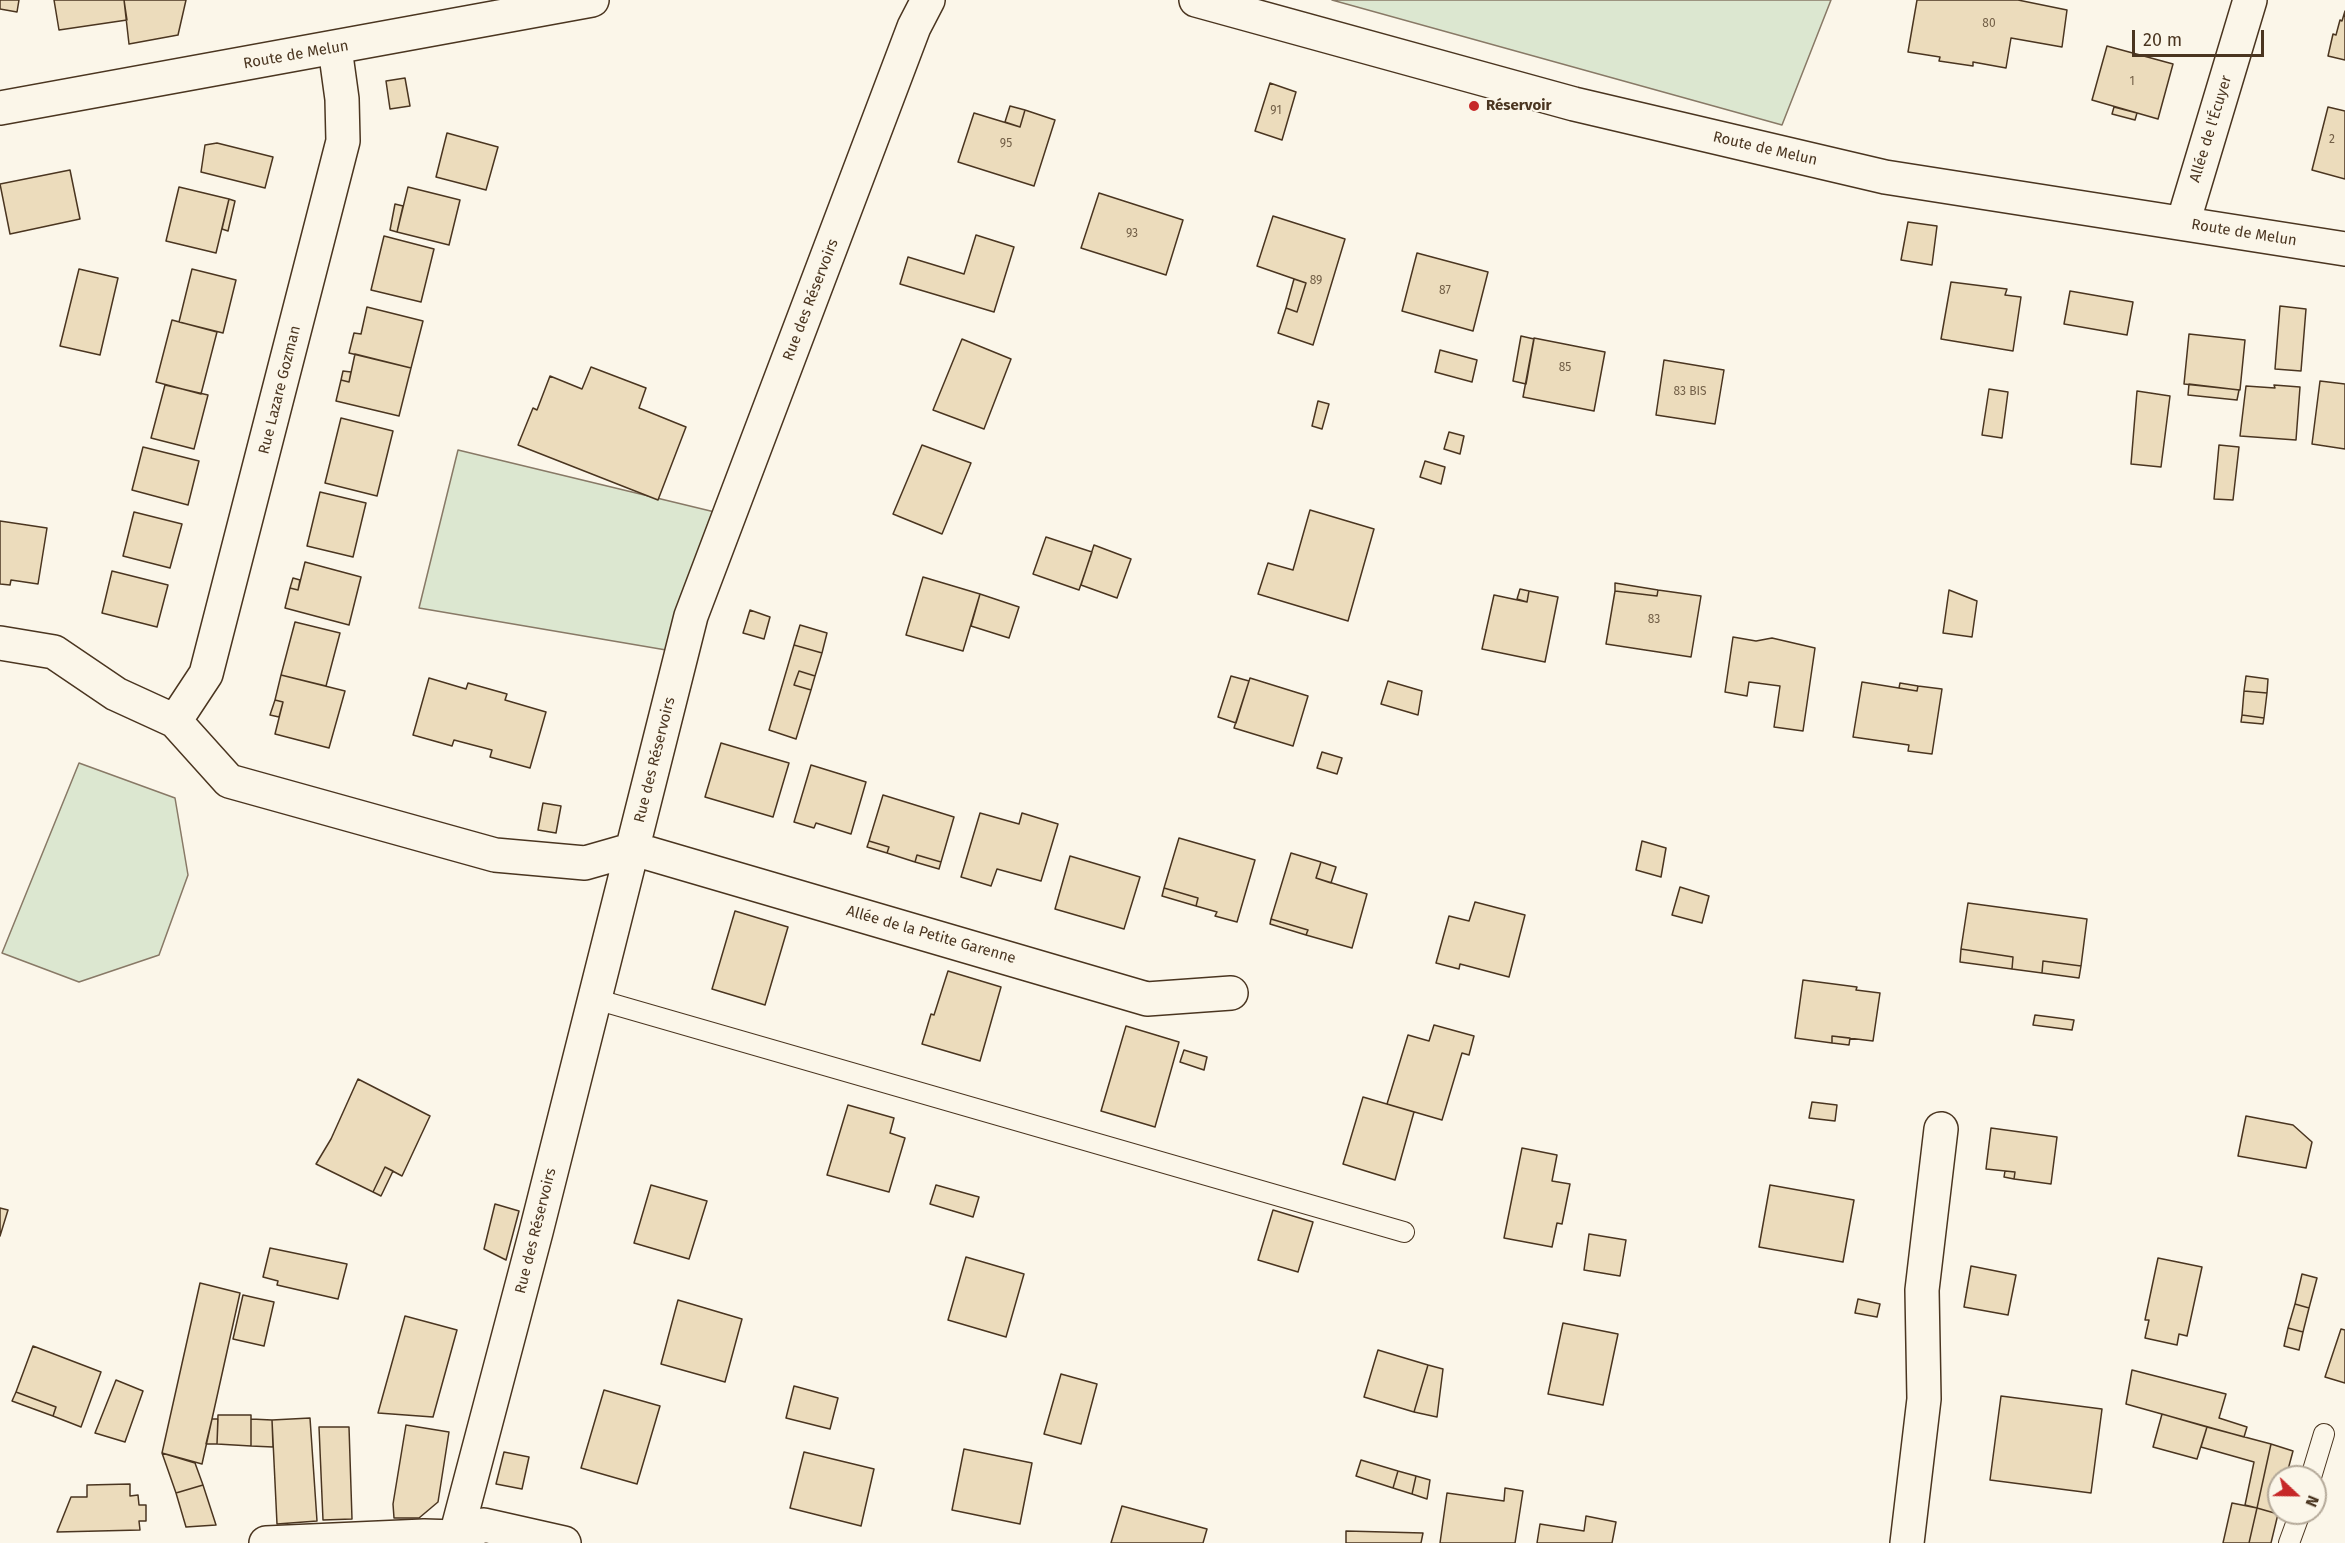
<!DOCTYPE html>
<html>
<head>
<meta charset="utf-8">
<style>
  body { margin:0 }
  #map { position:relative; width:2345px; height:1543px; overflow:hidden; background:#fbf6e9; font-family:"Fira Sans",sans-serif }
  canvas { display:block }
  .north { position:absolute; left:2267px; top:1465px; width:60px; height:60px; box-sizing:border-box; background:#fbf6e9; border:2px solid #b4a999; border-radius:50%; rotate:112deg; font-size:16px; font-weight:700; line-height:24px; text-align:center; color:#4a3520 }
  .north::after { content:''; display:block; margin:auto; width:21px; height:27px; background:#c62828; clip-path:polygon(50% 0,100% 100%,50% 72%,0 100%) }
  .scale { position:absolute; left:2132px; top:30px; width:132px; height:27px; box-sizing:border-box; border:3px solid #4a3520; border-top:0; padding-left:8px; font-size:18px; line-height:21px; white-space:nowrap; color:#4a3520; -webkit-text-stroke:4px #fbf6e9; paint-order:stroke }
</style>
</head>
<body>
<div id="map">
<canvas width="2345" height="1543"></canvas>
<div class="north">N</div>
<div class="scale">20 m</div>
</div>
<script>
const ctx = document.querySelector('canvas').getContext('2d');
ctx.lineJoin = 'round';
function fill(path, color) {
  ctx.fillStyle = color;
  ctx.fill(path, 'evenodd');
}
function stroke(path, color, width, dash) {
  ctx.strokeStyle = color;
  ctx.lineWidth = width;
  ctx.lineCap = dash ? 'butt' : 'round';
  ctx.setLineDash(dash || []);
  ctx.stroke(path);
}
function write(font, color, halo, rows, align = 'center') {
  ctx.font = font + ' "Fira Sans",sans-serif';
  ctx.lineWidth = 4.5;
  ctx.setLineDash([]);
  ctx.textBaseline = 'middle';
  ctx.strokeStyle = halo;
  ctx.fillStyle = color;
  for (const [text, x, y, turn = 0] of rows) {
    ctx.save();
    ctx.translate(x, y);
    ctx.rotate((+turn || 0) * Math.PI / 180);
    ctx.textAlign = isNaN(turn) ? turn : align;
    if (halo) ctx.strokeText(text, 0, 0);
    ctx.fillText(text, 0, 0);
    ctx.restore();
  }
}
const green = new Path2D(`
  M1332,0h499l-49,125z
  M458,450l265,64 -51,137 -253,-43z
  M79,763l96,35 13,77 -29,80 -80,27 -77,-29z`);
fill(green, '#dce7d0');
stroke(green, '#887966', 1.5);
const building = new Path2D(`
  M0,0h19l-2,12 -17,-3z
  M54,0h70l3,20 -68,10z
  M124,0h62l-8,35 -49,9z
  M1917,0h101l49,10 -5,37 -51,-9 -5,30 -33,-6v4l-34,-5 1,-4 -32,-5z
  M2345,11v49l-17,-4 5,-22 3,1 4,-15 2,1z
  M2107,46l66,18 -15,55 -66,-19z
  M405,78l5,28 -20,3 -4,-28z
  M1270,83l26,9 -14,48 -27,-9z
  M1010,106l15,4 -5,17 -15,-5z
  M2114,107l23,6 -2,7 -23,-6z
  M2328,107l17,4v68l-33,-9z
  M1025,110l30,10 -21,66 -76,-24 16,-49 46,14z
  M447,133l51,14 -12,43 -50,-13z
  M217,143l56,14 -8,31 -64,-16 4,-27z
  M70,170l10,49 -70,15 -10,-50z
  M179,187l50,12 -13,54 -50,-12z
  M408,187l52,13 -11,45 -52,-13z
  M1099,193l84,27 -17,55 -85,-27z
  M229,199l6,2 -7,30 -6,-2z
  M395,204l8,2 -6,26 -7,-2z
  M1273,216l72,23 -32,106 -35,-12 8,-25 11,4 9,-29 -49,-17z
  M1908,222l29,4 -5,39 -31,-5z
  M976,235l38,12 -20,65 -94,-28 8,-27 56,17z
  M384,236l50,13 -13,53 -50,-12z
  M1417,253l71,19 -15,59 -71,-20z
  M79,269l39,9 -18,77 -40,-9z
  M192,269l44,11 -13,53 -44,-11z
  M1294,279l12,4 -9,29 -11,-4z
  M1951,282l56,7 -2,6 16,2 -8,54 -72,-12z
  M2070,291l63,11 -6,33 -63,-11z
  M2280,306l26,3 -5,62 -26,-2z
  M367,307l56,14 -12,47 -62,-15 5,-20 7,1z
  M172,320l45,12 -16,62 -45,-12z
  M2189,334l56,6 -5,50 -56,-6z
  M1521,336l13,3 -8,45 -13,-3z
  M1534,338l71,14 -11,59 -71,-14z
  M962,339l49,20 -27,70 -51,-19z
  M1440,350l37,10 -5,22 -37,-10z
  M355,354l56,14 -12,48 -63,-15 5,-21 8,2z
  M1664,360l60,10 -9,54 -59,-9z
  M591,367l55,21 -7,20 47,19 -28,73 -140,-55 15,-37 4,2 13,-34 32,13z
  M343,371l8,1 -2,10 -8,-2z
  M2320,381l25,3v65l-33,-5z
  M2189,384l50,6 -2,10 -49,-5z
  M165,385l43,10 -14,54 -43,-11z
  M2274,385l26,2 -4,53 -56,-4 6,-50 29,2z
  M1989,389l19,3 -6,46 -20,-3z
  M2137,391l33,5 -9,71 -30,-3z
  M1318,401l11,3 -7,25 -10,-3z
  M341,418l52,13 -16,65 -52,-13z
  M1449,432l15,4 -4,18 -16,-5z
  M922,445l49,18 -29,71 -49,-20z
  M2219,445l20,2 -6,53 -19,-1z
  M143,447l56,14 -11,44 -56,-15z
  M1425,461l20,6 -4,17 -21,-7z
  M320,492l46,11 -13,54 -46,-11z
  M1310,510l64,19 -26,92 -90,-27 10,-31 25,7z
  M134,512l48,12 -12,44 -47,-12z
  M0,521l47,7 -9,56 -27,-4 -1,5 -10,-1z
  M1046,537l46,15 -13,38 -46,-16z
  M1094,545l37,14 -14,39 -36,-13z
  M305,562l56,15 -12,48 -64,-17 5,-20 8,2z
  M112,571l56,14 -11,42 -55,-14z
  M923,577l57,17 -17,57 -57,-16z
  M293,578l7,2 -2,10 -8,-2z
  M1615,583l43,7 -1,6 -42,-5z
  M1520,589l9,2 -2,11 -10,-3z
  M1658,590l43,6 -10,61 -85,-13 9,-53 42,5z
  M1949,590l28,11 -5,36 -29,-4z
  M1529,591l29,6 -13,65 -63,-13 12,-54 33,7z
  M980,594l39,13 -10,31 -38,-12z
  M750,610l20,7 -6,22 -21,-6z
  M295,622l45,11 -14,53 -45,-11z
  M800,625l27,8 -5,20 -28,-8z
  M1733,637l23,4 16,-3 43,10 -12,83 -29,-4 6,-41 -31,-4 -2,14 -22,-4z
  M794,645l28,8 -7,23 -16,-5 -5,14 17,5 -15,49 -27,-9z
  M799,671l16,5 -4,14 -17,-5z
  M281,675l64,16 -16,57 -54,-14 8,-32 -8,-2z
  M1231,676l18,5 -13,42 -18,-6z
  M2246,676l22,3 -1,14 -23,-2z
  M429,678l37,11 2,-6 39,11 -2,6 41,12 -16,56 -40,-11 2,-7 -38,-10 -2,6 -39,-11z
  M1250,678l58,18 -15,50 -59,-18z
  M1388,681l34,10 -4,24 -37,-11z
  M1862,682l55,9 1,-5 24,3 -10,65 -24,-3 1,-6 -56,-8z
  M1900,683l18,3 -1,5 -18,-3z
  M2244,691l23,2 -3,25 -22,-3z
  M275,700l8,2 -4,15 -9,-2z
  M2242,715l22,3 -1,6 -22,-2z
  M721,743l68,20 -16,54 -68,-20z
  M1322,752l20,6 -5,16 -20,-6z
  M811,765l55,17 -15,52 -35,-11 -2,5 -20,-6z
  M883,795l71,22 -13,45 -24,-7 -2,7 -28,-9 2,-6 -20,-6z
  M543,803l18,3 -5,27 -18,-3z
  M980,813l39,11 3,-11 36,11 -17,57 -44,-12 -6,17 -30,-9z
  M1179,838l76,22 -18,62 -22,-6 2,-4 -21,-6 2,-8 -34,-10z
  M869,841l20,6 -2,6 -20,-6z
  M1642,841l24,7 -5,29 -25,-7z
  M1291,853l30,9 -5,16 51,16 -15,54 -46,-13 2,-5 -37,-11z
  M917,855l24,7 -2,7 -24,-7z
  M1070,856l70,21 -16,52 -69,-20z
  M1321,862l15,5 -5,16 -15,-5z
  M1680,887l29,9 -7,27 -30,-8z
  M1164,888l34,10 -2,8 -34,-10z
  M1475,902l50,13 -16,62 -49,-13 -1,5 -23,-6 13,-47 20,5z
  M1968,903l119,16 -6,47 -38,-5 -1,12 -30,-4 1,-12 -52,-8z
  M735,911l53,16 -23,78 -53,-16z
  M1271,919l37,11 -2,5 -36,-11z
  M1961,949l52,8 -1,12 -52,-7z
  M2043,961l38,5 -2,12 -37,-5z
  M948,971l53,16 -21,74 -58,-17 9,-30 3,1z
  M1803,980l54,7 -1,3 24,3 -7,48 -41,-5v7l-37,-5z
  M2035,1015l39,5 -2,10 -39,-5z
  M1434,1025l40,11 -5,19 -7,-2 -20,67 -55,-16 21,-69 21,6z
  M1126,1026l53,16 -24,85 -54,-16z
  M1832,1036l18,2 -1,7 -17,-2z
  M1184,1050l23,7 -3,13 -24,-8z
  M358,1079l72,37 -28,60 -17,-9 -12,25 -57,-28 15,-25z
  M1363,1097l51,15 -19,68 -52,-16z
  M1812,1102l25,3 -2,16 -26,-3z
  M848,1105l46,13 -4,15 15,5 -16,54 -62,-17z
  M2246,1116l47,9 19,17 -6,26 -68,-12z
  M1991,1128l66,9 -6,47 -37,-5 1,-7 -29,-3z
  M1522,1148l35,7 -5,26 18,3 -8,40 -5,-1 -5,24 -48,-9z
  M385,1167l8,4 -12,25 -8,-4z
  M2005,1171l10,1 -1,7 -10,-2z
  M651,1185l56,16 -18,58 -55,-16z
  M936,1185l43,12 -6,20 -43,-13z
  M1770,1185l84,15 -11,62 -84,-15z
  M495,1204l24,7 -13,49 -22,-11z
  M0,1208l8,2 -8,26z
  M1273,1210l40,12 -15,50 -40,-12z
  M1589,1234l37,6 -6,36 -36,-6z
  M270,1248l77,16 -9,35 -61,-14 1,-4 -15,-4z
  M966,1257l58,17 -18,63 -58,-17z
  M2158,1258l44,9 -15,69 -8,-2 -2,11 -32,-7 4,-18h-4z
  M1971,1266l45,9 -8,40 -44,-8z
  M2302,1274l15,4 -8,30 -14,-4z
  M200,1283l40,10 -38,171 -40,-11z
  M243,1295l31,7 -10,44 -31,-7z
  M1858,1299l22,5 -3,13 -22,-4z
  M678,1300l64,19 -17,63 -64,-18z
  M2295,1304l14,4 -6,24 -15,-4z
  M405,1316l52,14 -24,87 -55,-4z
  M1563,1323l55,11 -15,71 -55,-11z
  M2288,1328l15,4 -4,18 -15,-4z
  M2341,1329l4,1v53l-20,-6z
  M33,1346l68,26 -20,55 -28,-11 3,-9 -40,-15z
  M1378,1350l50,15 -14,47 -50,-15z
  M1428,1365l15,4 -6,48 -23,-5z
  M2132,1370l94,24 -7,24 28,9 -3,10 -118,-33z
  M1061,1374l36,10 -16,60 -37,-10z
  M116,1380l27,11 -18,51 -30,-9z
  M794,1386l44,12 -8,31 -44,-11z
  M604,1390l56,16 -23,78 -56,-16z
  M16,1392l40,15 -3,9 -41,-15z
  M2001,1396l101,13 -11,84 -101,-13z
  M2162,1414l45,13 -10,32 -44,-12z
  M218,1415h33v31l-34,-2z
  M310,1418l7,103 -40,3 -5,-104z
  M212,1419h6l-1,25h-11z
  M251,1419l21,1 1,27 -22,-1z
  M406,1425l43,7 -11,70 -19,16h-25l-1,-14z
  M319,1427h30l3,92 -29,1z
  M2207,1427l64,17 -14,64 -12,-3 9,-43 -53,-15z
  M2271,1444l22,7 -7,26h-7l-1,37 -21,-6z
  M964,1449l68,14 -12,61 -68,-14z
  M504,1452l25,5 -7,32 -26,-5z
  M804,1452l70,17 -13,57 -71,-18z
  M162,1453l33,10 8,22 -27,8z
  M1361,1460l37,11 -5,17 -37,-12z
  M1398,1471l18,5 -4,18 -19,-6z
  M1416,1476l14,4 -3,19 -15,-5z
  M130,1484v12l8,-1 1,10h7v16h-7l1,9 -83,2 14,-35h16v-12z
  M203,1485l13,40 -30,2 -10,-34z
  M1505,1488l18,3 -8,52h-75l7,-50 57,8z
  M2232,1503l25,5 -8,35h-26z
  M1122,1506l85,23 -4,14h-92z
  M2257,1508l21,6 -7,29h-22z
  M1586,1516l30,6 -4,21h-75l3,-19 44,7z
  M1346,1531l77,2 -2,10h-75z`);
fill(building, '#ecdcbc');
stroke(building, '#4a3520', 1.5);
const service = new Path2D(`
  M595,999l809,233
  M2311,1477l13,-43
  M2289,1543l11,-30`);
const minor = new Path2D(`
  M2183,223l67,-223
  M0,643l54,9 62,42 59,27 54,60 266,74 90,8 49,-14 513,150 84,-6
  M175,721l31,-47 137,-533 -1,-42 -7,-51
  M454,1543l82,-311 155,-616 223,-589 14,-27
  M1907,1543l17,-144 -2,-109 19,-161`);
const tertiary = new Path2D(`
  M266,1543l158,-7 32,1 28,-12 80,18`);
const primary = new Path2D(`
  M1196,0l378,104 311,73 460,72
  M0,108l592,-108`);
stroke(service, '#4a3520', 22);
stroke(minor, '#4a3520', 36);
stroke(tertiary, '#4a3520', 36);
stroke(primary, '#4a3520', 36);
stroke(service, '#fbf6e9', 20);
stroke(minor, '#fbf6e9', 33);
stroke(tertiary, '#fbf6e9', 33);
stroke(primary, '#fbf6e9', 33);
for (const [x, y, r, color] of [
  [1474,106,6,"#c62828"]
]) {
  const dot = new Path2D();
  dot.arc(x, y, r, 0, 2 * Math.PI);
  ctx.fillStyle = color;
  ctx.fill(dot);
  stroke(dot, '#fbf6e9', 2);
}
write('12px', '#725f47', null, [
  ["80",1989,24],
  ["1",2132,82],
  ["91",1276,111],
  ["2",2332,140],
  ["95",1006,144],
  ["93",1132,234],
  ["89",1316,281],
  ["87",1445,291],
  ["85",1565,368],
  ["83 BIS",1690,392],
  ["83",1654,620]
]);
write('15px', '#4a3520', '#fbf6e9', [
  ["Route de Melun",296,55,-10],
  ["Allée de l'Écuyer",2211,129,-73],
  ["Route de Melun",1765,149,13],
  ["Route de Melun",2244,233,9],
  ["Rue des Réservoirs",811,300,-69],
  ["Rue Lazare Gozman",280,390,-76],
  ["Rue des Réservoirs",655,760,-76],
  ["Allée de la Petite Garenne",931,935,16],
  ["Rue des Réservoirs",536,1231,-76]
]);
write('bold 15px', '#4a3520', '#fbf6e9', [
  ["Réservoir",1486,106]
], 'left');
</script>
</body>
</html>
